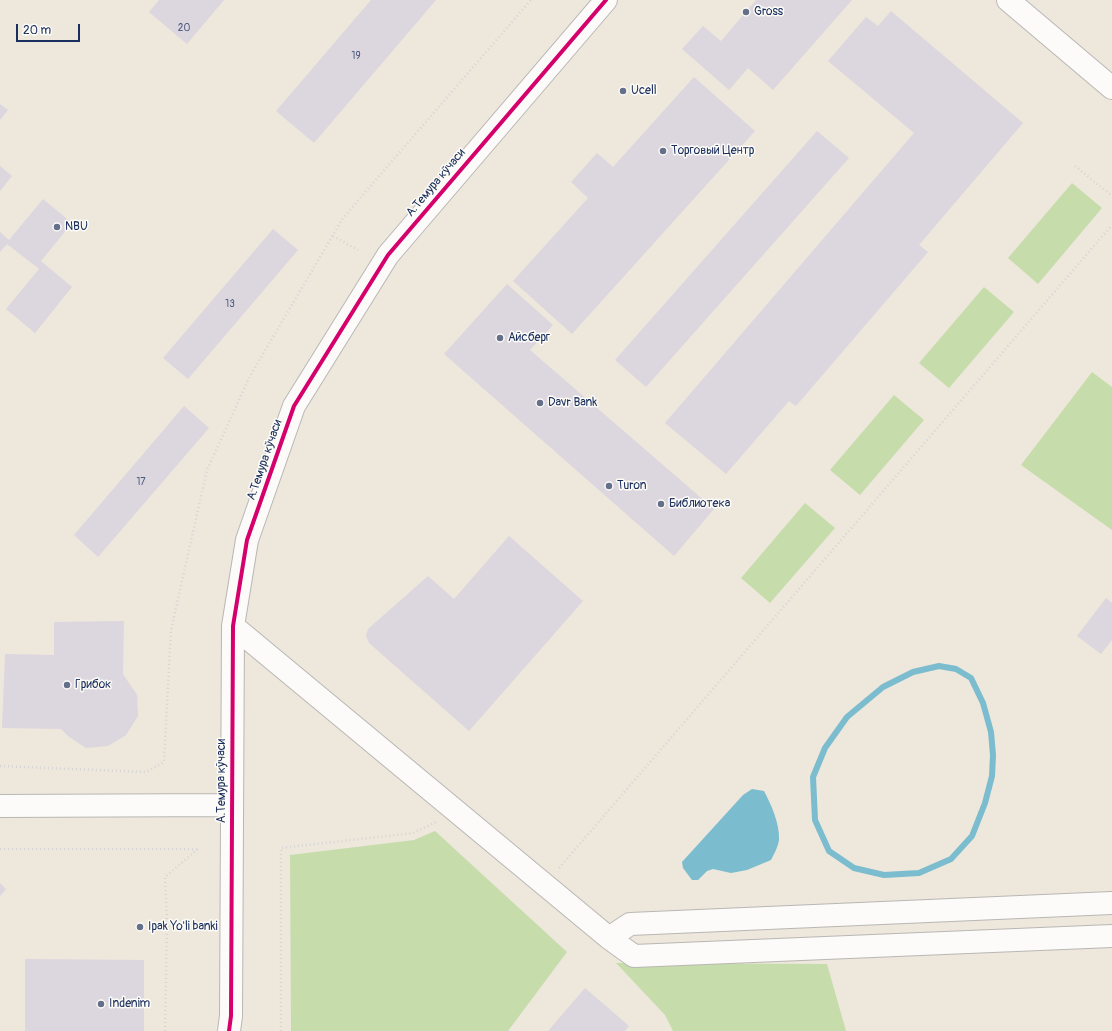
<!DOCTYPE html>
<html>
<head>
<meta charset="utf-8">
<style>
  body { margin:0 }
  #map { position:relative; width:1112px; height:1031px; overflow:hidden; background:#ede7dc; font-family:Pangolin,sans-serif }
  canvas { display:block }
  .scale { position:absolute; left:16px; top:24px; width:64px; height:18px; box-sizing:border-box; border:2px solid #1b2f5e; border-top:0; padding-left:5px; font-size:12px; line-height:14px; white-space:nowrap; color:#1b2f5e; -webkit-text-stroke:3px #fdfcf7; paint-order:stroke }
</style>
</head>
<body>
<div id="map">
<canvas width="1112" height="1031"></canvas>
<div class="scale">20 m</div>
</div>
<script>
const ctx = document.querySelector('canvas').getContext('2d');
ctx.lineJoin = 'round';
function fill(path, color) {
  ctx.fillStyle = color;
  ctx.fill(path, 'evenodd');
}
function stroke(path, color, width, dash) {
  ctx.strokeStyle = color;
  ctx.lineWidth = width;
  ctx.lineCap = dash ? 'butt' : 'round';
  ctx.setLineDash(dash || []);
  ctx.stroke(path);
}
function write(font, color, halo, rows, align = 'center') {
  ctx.font = font + ' Pangolin,sans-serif';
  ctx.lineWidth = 3;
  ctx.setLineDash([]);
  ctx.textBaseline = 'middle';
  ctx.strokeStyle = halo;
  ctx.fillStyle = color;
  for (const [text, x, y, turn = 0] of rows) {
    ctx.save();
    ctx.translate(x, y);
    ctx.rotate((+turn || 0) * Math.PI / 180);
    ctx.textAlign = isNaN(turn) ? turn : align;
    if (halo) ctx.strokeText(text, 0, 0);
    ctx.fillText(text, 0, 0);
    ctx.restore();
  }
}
fill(new Path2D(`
  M1072,183l30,25 -64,76 -30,-26z
  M984,287l30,25 -65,76 -30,-25z
  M1092,372l20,15v143l-91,-65z
  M894,395l30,25 -64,75 -30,-25z
  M805,503l30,25 -65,75 -29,-25z
  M435,831l132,121 -59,79h-217l-1,-176 124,-15z
  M616,963l211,1 19,67h-173l-8,-16z`), '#c6ddab');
fill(new Path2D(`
  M752,789l12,2c7,13 16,33 15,49 -1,7 -5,14 -8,20l-24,10 -16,3 -18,-4 -6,2 -9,9h-6l-9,-12 -1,-6 61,-67z`), '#7bbccf');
stroke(new Path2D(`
  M939,666l17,3 15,9 12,25 8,29 2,23 -1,21 -7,27 -13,33 -21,23 -32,14 -35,2 -30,-7 -25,-17 -14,-31 -2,-43 12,-29 22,-31 36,-30 30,-15z`), '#7bbccf', 6);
fill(new Path2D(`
  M159,0h65l-37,44 -38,-32z
  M371,0h65l-122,143 -38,-32z
  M756,0h96l-79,90 -25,-22 -19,22 -47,-41 21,-23 18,15z
  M891,11l132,112 -104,122 9,7 -132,154 -7,-5 -63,73 -61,-51 249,-290 -86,-72 38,-44 12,9z
  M694,77l61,54 -183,203 -59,-53 75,-83 -17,-16 26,-29 16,14z
  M0,104l8,6 -8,10z
  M817,131l32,27 -203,229 -31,-27z
  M0,166l12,10 -12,15z
  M43,199l29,24 -31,38 31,26 -37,46 -29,-24 33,-40 -32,-25 -7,8v-20l9,8z
  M273,229l25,21 -110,129 -25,-21z
  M507,284l46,41 -23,25 184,159 -40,47 -230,-202z
  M184,406l25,22 -111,129 -24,-22z
  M509,536l74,65 -114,130 -100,-88 -3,-7 2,-7 60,-53 26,23z
  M1106,598l6,5v37l-11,14 -24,-18z
  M124,621l-1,53 14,21 1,21 -12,19 -18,11 -22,2 -18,-12 -7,-7 -59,-1 3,-74 49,1v-33z
  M0,883l6,6 -6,7z
  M25,959l119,1v71h-119z
  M585,988l44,38 -4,5h-77z`), '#dcd6df');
const minor = new Path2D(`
  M1008,0l104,88
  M233,626l376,312 25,18 478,-20
  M0,806l231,-1
  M609,938l21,-14 482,-21
  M229,1031l2,-15 2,-390 14,-86 47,-134 94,-151 218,-255`);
stroke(minor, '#b9b7b4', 24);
stroke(new Path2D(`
  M1075,166l37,30
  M333,236l25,14
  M0,766l146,6 18,-10 7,-132 36,-160 43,-94 93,-158 188,-218
  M0,849h198
  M559,868l553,-643
  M165,1031l2,-111 -2,-43 33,-28
  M281,1031v-183l132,-15 23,-11`), '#d5d5d5', 2.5, [1, 3]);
stroke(minor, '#fcfbfa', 22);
stroke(new Path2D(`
  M229,1031l2,-15 2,-390 14,-86 47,-134 94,-151 218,-255`), '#d6006c', 4);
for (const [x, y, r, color] of [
  [746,12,4,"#646f8a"],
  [623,91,4,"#646f8a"],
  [663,151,4,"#646f8a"],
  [57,227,4,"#646f8a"],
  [500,338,4,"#646f8a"],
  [540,403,4,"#646f8a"],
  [609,486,4,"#646f8a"],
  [661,504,4,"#646f8a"],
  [67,685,4,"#646f8a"],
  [140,927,4,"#646f8a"],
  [101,1004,4,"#646f8a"]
]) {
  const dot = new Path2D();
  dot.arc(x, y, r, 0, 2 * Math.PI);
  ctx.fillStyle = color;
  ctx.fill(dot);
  stroke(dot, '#fdfcf7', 1.5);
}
write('10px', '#4b597e', null, [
  ["20",184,28],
  ["19",356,56],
  ["13",230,304],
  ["17",141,482]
]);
write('12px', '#1b2f5e', '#fdfcf7', [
  ["Gross",754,12],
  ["Ucell",631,91],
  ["Торговый Центр",671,151],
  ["NBU",65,227],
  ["Айсберг",508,338],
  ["Davr Bank",548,403],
  ["Turon",617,486],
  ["Библиотека",669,504],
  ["Грибок",75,685],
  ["Ipak Yo'li banki",148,927],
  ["Indenim",109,1004]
], 'left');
write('12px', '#1b2f5e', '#fdfcf7', [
  ["А.Темура кўчаси",436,183,-50],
  ["А.Темура кўчаси",265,460,-71],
  ["А.Темура кўчаси",222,781,-90]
]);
</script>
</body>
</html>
